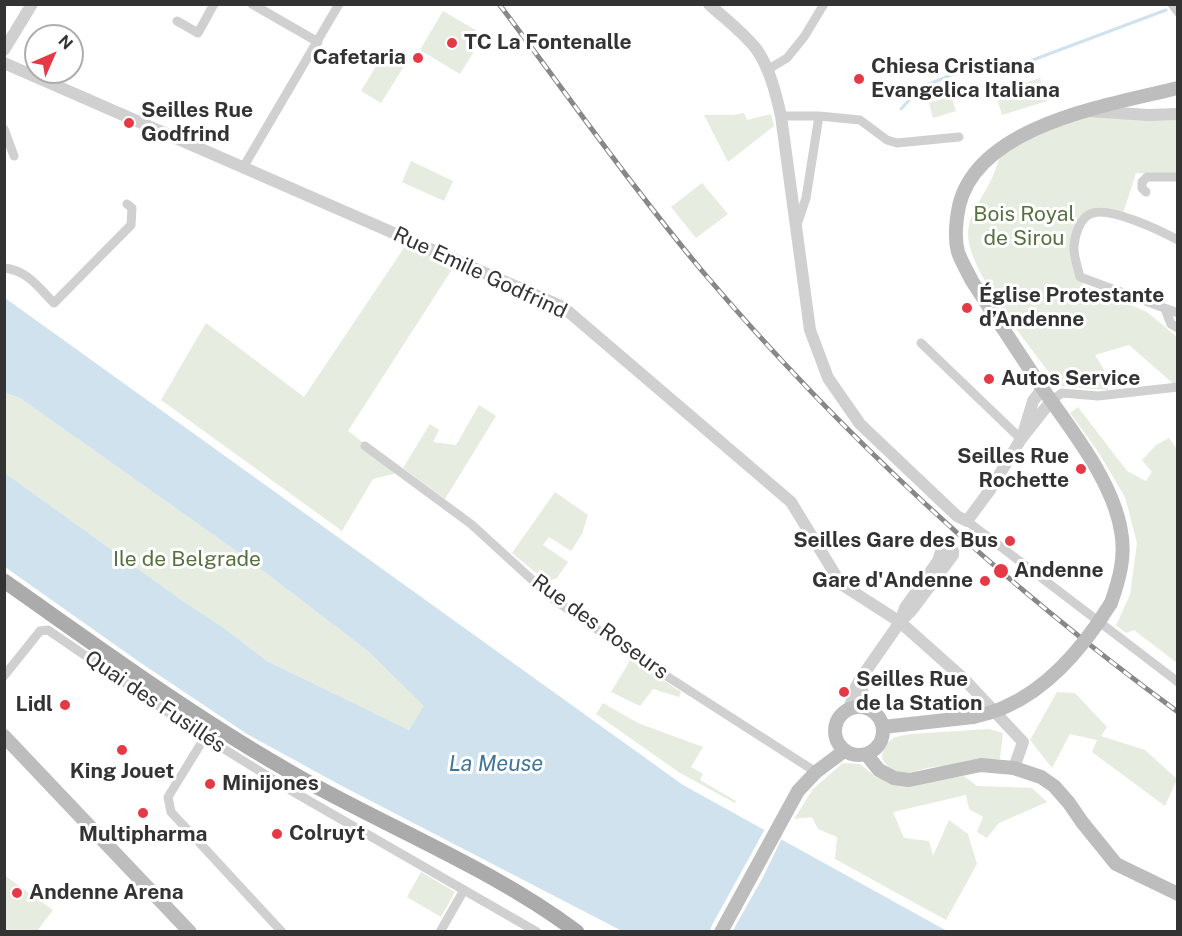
<!DOCTYPE html>
<html>
<head>
<meta charset="utf-8">
<style>
  body { margin:0 }
  #map { position:relative; width:1182px; height:936px; overflow:hidden; background:#fff; font-family:"Public Sans",sans-serif }
  canvas { display:block }
  .frame { position:absolute; inset:0; border:6px solid #333; pointer-events:none }
  .north { position:absolute; left:24px; top:24px; width:60px; height:60px; box-sizing:border-box; background:#fff; border:2px solid #adadad; border-radius:50%; rotate:45deg; font-size:16px; font-weight:700; line-height:24px; text-align:center; color:#333 }
  .north::after { content:''; display:block; margin:auto; width:21px; height:27px; background:#e63946; clip-path:polygon(50% 0,100% 100%,50% 72%,0 100%) }
</style>
</head>
<body>
<div id="map">
<canvas width="1182" height="936"></canvas>
<div class="frame"></div>
<div class="north">N</div>
</div>
<script>
const ctx = document.querySelector('canvas').getContext('2d');
ctx.lineJoin = 'round';
function fill(path, color) {
  ctx.fillStyle = color;
  ctx.fill(path, 'evenodd');
}
function stroke(path, color, width, dash) {
  ctx.strokeStyle = color;
  ctx.lineWidth = width;
  ctx.lineCap = dash ? 'butt' : 'round';
  ctx.setLineDash(dash || []);
  ctx.stroke(path);
}
function write(font, color, halo, rows, align = 'center') {
  ctx.font = font + ' "Public Sans",sans-serif';
  ctx.lineWidth = 6;
  ctx.setLineDash([]);
  ctx.textBaseline = 'middle';
  ctx.strokeStyle = halo;
  ctx.fillStyle = color;
  for (const [text, x, y, turn = 0] of rows) {
    ctx.save();
    ctx.translate(x, y);
    ctx.rotate((+turn || 0) * Math.PI / 180);
    ctx.textAlign = isNaN(turn) ? turn : align;
    if (halo) ctx.strokeText(text, 0, 0);
    ctx.fillText(text, 0, 0);
    ctx.restore();
  }
}
fill(new Path2D(`
  M443,11l41,24 -24,39 -40,-24z
  M386,50l20,13 -25,40 -20,-12z
  M1040,78l7,23 -45,14 -7,-23z
  M951,96l5,15 -23,7 -4,-15z
  M1085,111l92,3v61l-41,-2 -14,44 -15,-4 -26,8 -7,25 9,39 64,27 30,25v50l-48,-42 -34,10 14,23 -1,12 -48,-4c-25,-33 -91,-112 -92,-151 0,-20 13,-35 21,-51 5,-9 8,-20 12,-30z
  M744,113l3,7 24,-6 3,12 -46,36 -24,-47h29z
  M411,161l42,20 -9,20 -42,-19z
  M702,183l26,31 -32,24 -25,-31z
  M410,239l48,21 -110,171 53,41 -28,7 -31,52 -181,-131 45,-77 98,74z
  M4,393l16,5 229,162 120,92 56,54 -16,24 -142,-69 -43,-33 -44,-29 -175,-126z
  M479,405l17,11 -51,83 -42,-31 27,-44 9,6 -6,12 23,3z
  M1078,407l49,64 19,10 6,-9 -10,-12 14,-15 13,-7 8,11v214l-43,-33 -8,3 -10,-8 14,-30 7,-52 -12,-46 -28,-47 -27,-37z
  M555,492l33,23 -6,19 -11,17 -22,-14 -6,8 25,17 -11,16 -10,4 -35,-29z
  M631,659l50,33 -2,5 -26,-8 -13,17 -29,-14z
  M1057,692l18,1 32,34 -6,9 44,14 32,29 -12,27 -73,-54 5,-12 -27,-6 -18,34 -22,-28z
  M603,703l35,20 65,24 -12,20 12,7 -3,6 36,21 -1,2 -55,-30 -84,-59z
  M989,729l14,4 -3,26 -73,9 -23,6 -14,-5 -8,-10 1,-13 12,-9 16,-3z
  M843,763l17,1 16,13 30,9 58,-10 13,10 55,2 15,14 -48,21 -12,15 -10,-6 6,-15 -14,-8 -3,-14 -73,17 11,26 25,3 4,15 16,-36 19,14 9,30 -31,56 -111,-61 2,-22 -19,-8 -6,-12 -18,2 19,-30z
  M421,872l34,20 -14,25 -34,-20z
  M4,875l49,35 -16,21h-32z`), '#e6ecdf');
fill(new Path2D(`
  M5,298l678,487 264,146h-325l-280,-145 -95,-52 -109,-73 -133,-94v-94l175,126 44,29 43,33 142,69 15,-24 -55,-54 -120,-92 -229,-162 -15,-5z`), '#cfe2ee');
fill(new Path2D(`
  M765,829l17,9 -20,41 -30,53 -22,-1 2,-6z`), '#fff');
stroke(new Path2D(`
  M901,109l19,-21 31,-13 35,-9 17,-3 5,3 22,-5 136,-51`), '#cfe2ee', 3);
stroke(new Path2D(`
  M252,4l66,38
  M1172,4l6,8
  M177,21l21,12 16,-29
  M767,70l20,-12 17,-21 20,-33
  M781,116h38l41,4 27,20 10,3 62,-6
  M4,129l10,27
  M244,166l95,-162
  M1146,192l-4,-4v-6l5,-5h31
  M797,225l9,-27 13,-82
  M1178,240c-17,-9 -70,-35 -88,-26 -10,5 -15,20 -16,32 -1,9 4,22 6,31l98,36
  M4,268c23,2 35,20 50,35l77,-78 1,-17 -5,-4
  M1165,309l6,15 7,4
  M921,343l100,96
  M1051,401l11,-8 36,3 80,-9
  M365,446l106,78 81,74 88,61 176,113
  M967,521l211,161
  M4,676l36,-45 8,-1 147,101 97,60 245,141
  M205,737l-37,60 3,15 111,120
  M440,932l24,-42`), '#d0d0d0', 9);
stroke(new Path2D(`
  M709,4c16,15 35,29 48,46 13,19 19,44 24,66l29,214 18,48 32,46 97,92 10,5 23,-31 31,-51 30,-38
  M4,50l28,-46
  M4,63l559,244 228,195 50,82 59,38 64,57 59,63 -9,26
  M1089,111l59,4 30,-1
  M1024,431l9,-30 10,-13
  M861,678l1,12 7,19
  M849,709l7,-22 5,-9 39,-56 12,-12 41,-55v-4l-6,-5 -5,3 -4,12 -33,47 -5,14`), '#d0d0d0', 12);
stroke(new Path2D(`
  M1111,603c8,-23 15,-46 10,-72 -8,-49 -48,-99 -76,-139 -25,-37 -49,-74 -73,-111 -5,-10 -11,-20 -14,-29 -4,-15 -2,-31 1,-46 19,-81 150,-101 219,-118
  M835 731a24 24 0 1 1 48 0a24 24 0 1 1-48 0Z
  M883,727l90,-10
  M4,736l186,196
  M866,754l13,16 15,8 15,2 72,-15 33,3 27,9 13,9 15,17 13,19 34,42 62,30
  M721,932l77,-141 18,-19 28,-21`), '#bdbdbd', 14);
stroke(new Path2D(`
  M4,581c97,68 192,138 295,196 92,52 194,92 278,155`), '#ababab', 15);
const rail = new Path2D(`
  M499,4c68,90 132,182 204,268 142,167 299,311 475,440`);
stroke(rail, '#888', 5);
stroke(rail, '#fff', 3, [9]);
stroke(new Path2D(`
  M973,717c11,-3 22,-5 32,-10 46,-20 80,-62 106,-104`), '#bdbdbd', 14);
for (const [x, y, r, color] of [
  [452,43,6,"#e63946"],
  [418,58,6,"#e63946"],
  [859,79,6,"#e63946"],
  [129,123,6,"#e63946"],
  [967,308,6,"#e63946"],
  [989,379,6,"#e63946"],
  [1081,469,6,"#e63946"],
  [1010,541,6,"#e63946"],
  [1001,571,8,"#e63946"],
  [985,581,6,"#e63946"],
  [844,692,6,"#e63946"],
  [65,705,6,"#e63946"],
  [122,750,6,"#e63946"],
  [210,784,6,"#e63946"],
  [143,813,6,"#e63946"],
  [277,834,6,"#e63946"],
  [17,893,6,"#e63946"]
]) {
  const dot = new Path2D();
  dot.arc(x, y, r, 0, 2 * Math.PI);
  ctx.fillStyle = color;
  ctx.fill(dot);
  stroke(dot, '#fff', 2);
}
write('bold 21px', '#333', '#fff', [
  ["TC La Fontenalle",464,43],
  ["Cafetaria",406,58,"right"],
  ["Chiesa Cristiana",871,67],
  ["Evangelica Italiana",871,91],
  ["Seilles Rue",141,111],
  ["Godfrind",141,135],
  ["Église Protestante",979,296],
  ["d’Andenne",979,320],
  ["Autos Service",1001,379],
  ["Seilles Rue",1069,457,"right"],
  ["Rochette",1069,481,"right"],
  ["Seilles Gare des Bus",998,541,"right"],
  ["Andenne",1014,571],
  ["Gare d'Andenne",973,581,"right"],
  ["Seilles Rue",856,680],
  ["de la Station",856,704],
  ["Lidl",53,705,"right"],
  ["King Jouet",122,772,"center"],
  ["Minijones",222,784],
  ["Colruyt",289,834],
  ["Multipharma",143,835,"center"],
  ["Andenne Arena",29,893]
], 'left');
write('21px', '#56703f', '#fff', [
  ["Bois Royal",1024,215],
  ["de Sirou",1024,239],
  ["Ile de Belgrade",187,560]
]);
write('21px', '#333', '#fff', [
  ["Rue Emile Godfrind",480,273,25],
  ["Rue des Roseurs",600,627,36],
  ["Quai des Fusillés",155,702,34]
]);
write('italic 22px', '#3f7597', '#fff', [
  ["La Meuse",496,764]
]);
</script>
</body>
</html>
